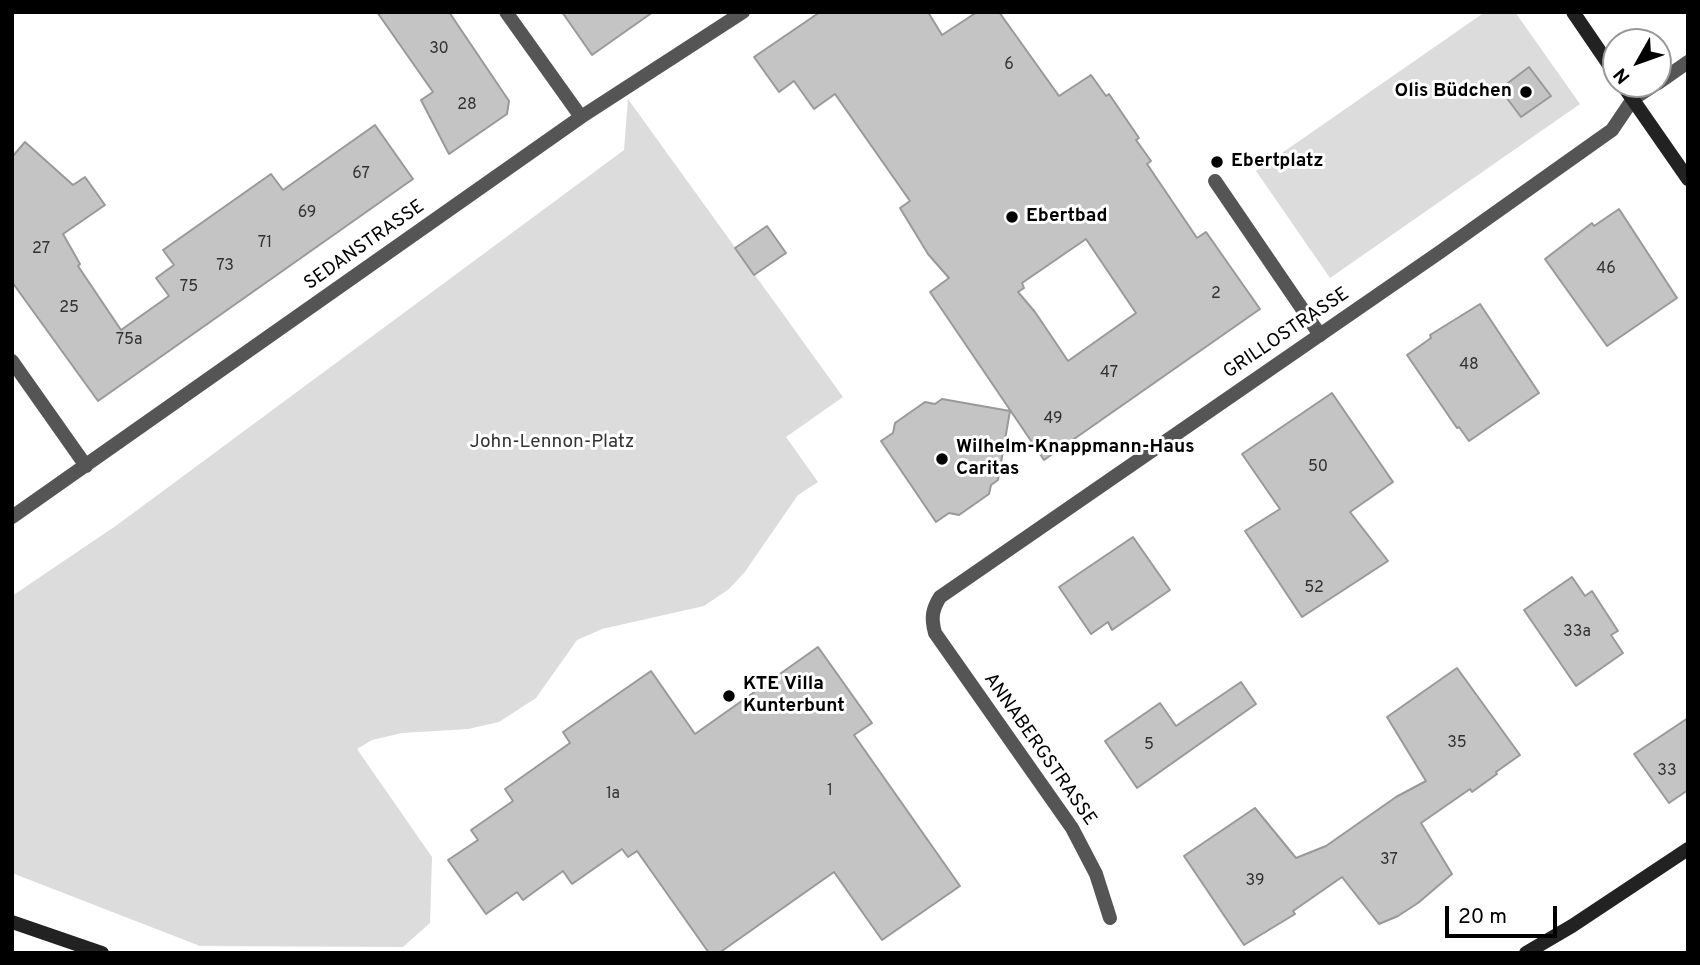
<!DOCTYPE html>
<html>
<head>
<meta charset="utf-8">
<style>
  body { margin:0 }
  #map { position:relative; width:1700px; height:965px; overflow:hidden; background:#fff; font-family:Overpass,sans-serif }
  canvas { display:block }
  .frame { position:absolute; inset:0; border:14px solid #000; pointer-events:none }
  .north { position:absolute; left:1602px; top:28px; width:70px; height:70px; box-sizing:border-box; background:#fff; border:2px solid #999; border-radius:50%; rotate:230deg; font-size:19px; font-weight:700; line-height:28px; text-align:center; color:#000 }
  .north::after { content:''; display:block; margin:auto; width:24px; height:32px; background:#000; clip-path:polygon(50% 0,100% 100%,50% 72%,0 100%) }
  .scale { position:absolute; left:1445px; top:906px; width:112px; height:32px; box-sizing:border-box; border:4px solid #000; border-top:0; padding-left:9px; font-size:21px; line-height:24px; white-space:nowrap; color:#000; -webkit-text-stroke:5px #fff; paint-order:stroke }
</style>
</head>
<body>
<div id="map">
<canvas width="1700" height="965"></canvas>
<div class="frame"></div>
<div class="north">N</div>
<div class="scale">20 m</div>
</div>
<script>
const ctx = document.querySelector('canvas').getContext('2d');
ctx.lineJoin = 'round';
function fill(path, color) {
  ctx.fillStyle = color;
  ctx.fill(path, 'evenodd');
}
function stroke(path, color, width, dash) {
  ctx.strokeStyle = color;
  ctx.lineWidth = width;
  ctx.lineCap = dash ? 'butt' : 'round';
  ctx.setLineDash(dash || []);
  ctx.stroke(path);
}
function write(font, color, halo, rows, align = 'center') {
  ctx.font = font + ' Overpass,sans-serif';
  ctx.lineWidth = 6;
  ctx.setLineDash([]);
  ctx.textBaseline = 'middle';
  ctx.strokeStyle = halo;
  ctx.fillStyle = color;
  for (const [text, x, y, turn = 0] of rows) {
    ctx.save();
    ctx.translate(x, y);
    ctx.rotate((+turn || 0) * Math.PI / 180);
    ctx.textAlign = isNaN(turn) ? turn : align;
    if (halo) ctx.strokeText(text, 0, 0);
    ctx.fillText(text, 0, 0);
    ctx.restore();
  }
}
fill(new Path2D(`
  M1485,12h30l65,92 -250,174 -74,-107z
  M628,99l215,298 -57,40 32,45 -20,13 -54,78 -15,16 -25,17 -102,23 -25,11 -41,58 -37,24 -31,7 -66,4 -30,7 -15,9 75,108 -2,66 -27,24 -203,-1 -188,-73v-277l105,-71 507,-375z`), '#dcdcdc');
const building = new Path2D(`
  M377,12h72l60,89 -2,13 -58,40 -28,-54 12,-8z
  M562,12h91l-61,43z
  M820,12h108l14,23 35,-23h22l60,84 32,-21 15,21 3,-2 30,44 -3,2 15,21 -4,3 50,74 9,-6 54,77 -216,151 -114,-168 19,-14 -21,-24 -28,-46 10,-7 -75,-107 -21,15 -20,-28 -15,11 -25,-35zM1086,239l50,74 -68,48 -33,-49 -17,-20 6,-4 -2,-5z
  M1529,67l22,29 -30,21 -21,-28z
  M375,125l38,54 -315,222 -86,-119v-125l13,-15 48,43 12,-8 20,28 -42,29 17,30 -2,2 43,64 48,-34 -13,-18 18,-13 -11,-15 108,-76 12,16z
  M1619,209l58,89 -70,48 -62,-87 47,-36 2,3z
  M767,226l19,27 -32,22 -19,-27z
  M1480,304l59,89 -70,48 -10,-14 -2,1 -50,-73 24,-17 -1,-3z
  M1332,393l61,89 -43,30 38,49 -86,56 -57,-86 35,-22 -38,-55z
  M942,399l68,12 -12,69 -7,5 -2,9 -30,21 -10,-2 -13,9 -55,-81 12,-8 2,-10 30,-21 10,2z
  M1133,537l37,53 -58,40 -4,-8 -17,12 -32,-47z
  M1572,577l13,19 7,-5 26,40 -7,4 12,18 -47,33 -52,-76z
  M818,647l54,76 -18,12 106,151 -78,54 -48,-68 -115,81h-10l-72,-102 -9,6 -6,-8 -50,35 -9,-13 -40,29 -6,-8 -31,22 -38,-54 30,-20 -7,-10 42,-29 -8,-12 65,-46 -7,-11 88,-61 44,63z
  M1457,668l63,87 -24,17 1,2 -25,18 -2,-3 -49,34 31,51 -34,29 -20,13 -19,8 -37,-47 -49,34 2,3 -51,31 -60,-89 71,-48 41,50 30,-12 70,-49 30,-16 -39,-64z
  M1241,682l15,22 -119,84 -32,-47 55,-38 16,23z
  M1688,718v72l-19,13 -35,-49z`);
fill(building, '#c4c4c4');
stroke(building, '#999', 2);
stroke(new Path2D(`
  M1215,181l105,154`), '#555', 14);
stroke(new Path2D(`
  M506,12l75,105
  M1658,83l30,-21
  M12,361l74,105
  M12,517l569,-400 162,-105
  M1110,918l-14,-44 -24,-46 -137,-195c-4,-15 -3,-23 5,-36l500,-345 172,-122 21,-31 23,-15`), '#555', 14);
stroke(new Path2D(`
  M1573,12l43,63
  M1622,84l66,95
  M12,922l90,31
  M1526,953l46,-27 116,-77`), '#222', 14);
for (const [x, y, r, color] of [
  [1526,92,7,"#000"],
  [1217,162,7,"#000"],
  [1012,217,7,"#000"],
  [942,459,7,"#000"],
  [729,696,7,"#000"]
]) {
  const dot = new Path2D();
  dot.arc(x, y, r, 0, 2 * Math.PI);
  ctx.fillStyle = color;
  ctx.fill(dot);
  stroke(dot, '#fff', 2.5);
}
write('16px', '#313131', null, [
  ["30",439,50],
  ["6",1009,66],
  ["28",467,106],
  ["67",361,175],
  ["69",307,214],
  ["71",265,244],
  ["27",41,250],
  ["73",225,267],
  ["46",1606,270],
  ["75",189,288],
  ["2",1216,295],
  ["25",69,309],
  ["75a",129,341],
  ["48",1469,366],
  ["47",1109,374],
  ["49",1053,420],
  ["50",1318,468],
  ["52",1314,589],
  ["33a",1577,633],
  ["35",1457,744],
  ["5",1149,746],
  ["33",1667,772],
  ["1",830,792],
  ["1a",613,795],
  ["37",1389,861],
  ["39",1255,882]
]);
write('bold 19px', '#000', '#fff', [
  ["Olis Büdchen",1512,92,"right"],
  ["Ebertplatz",1231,162],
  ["Ebertbad",1026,217],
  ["Wilhelm-Knappmann-Haus",956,448],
  ["Caritas",956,470],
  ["KTE Villa",743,685],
  ["Kunterbunt",743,707]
], 'left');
write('19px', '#000', '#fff', [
  ["SEDANSTRASSE",365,246,-35],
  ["GRILLOSTRASSE",1287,334,-34],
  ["ANNABERGSTRASSE",1039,750,55]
]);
write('19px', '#333', '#fff', [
  ["John-Lennon-Platz",552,443]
]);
</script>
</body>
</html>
